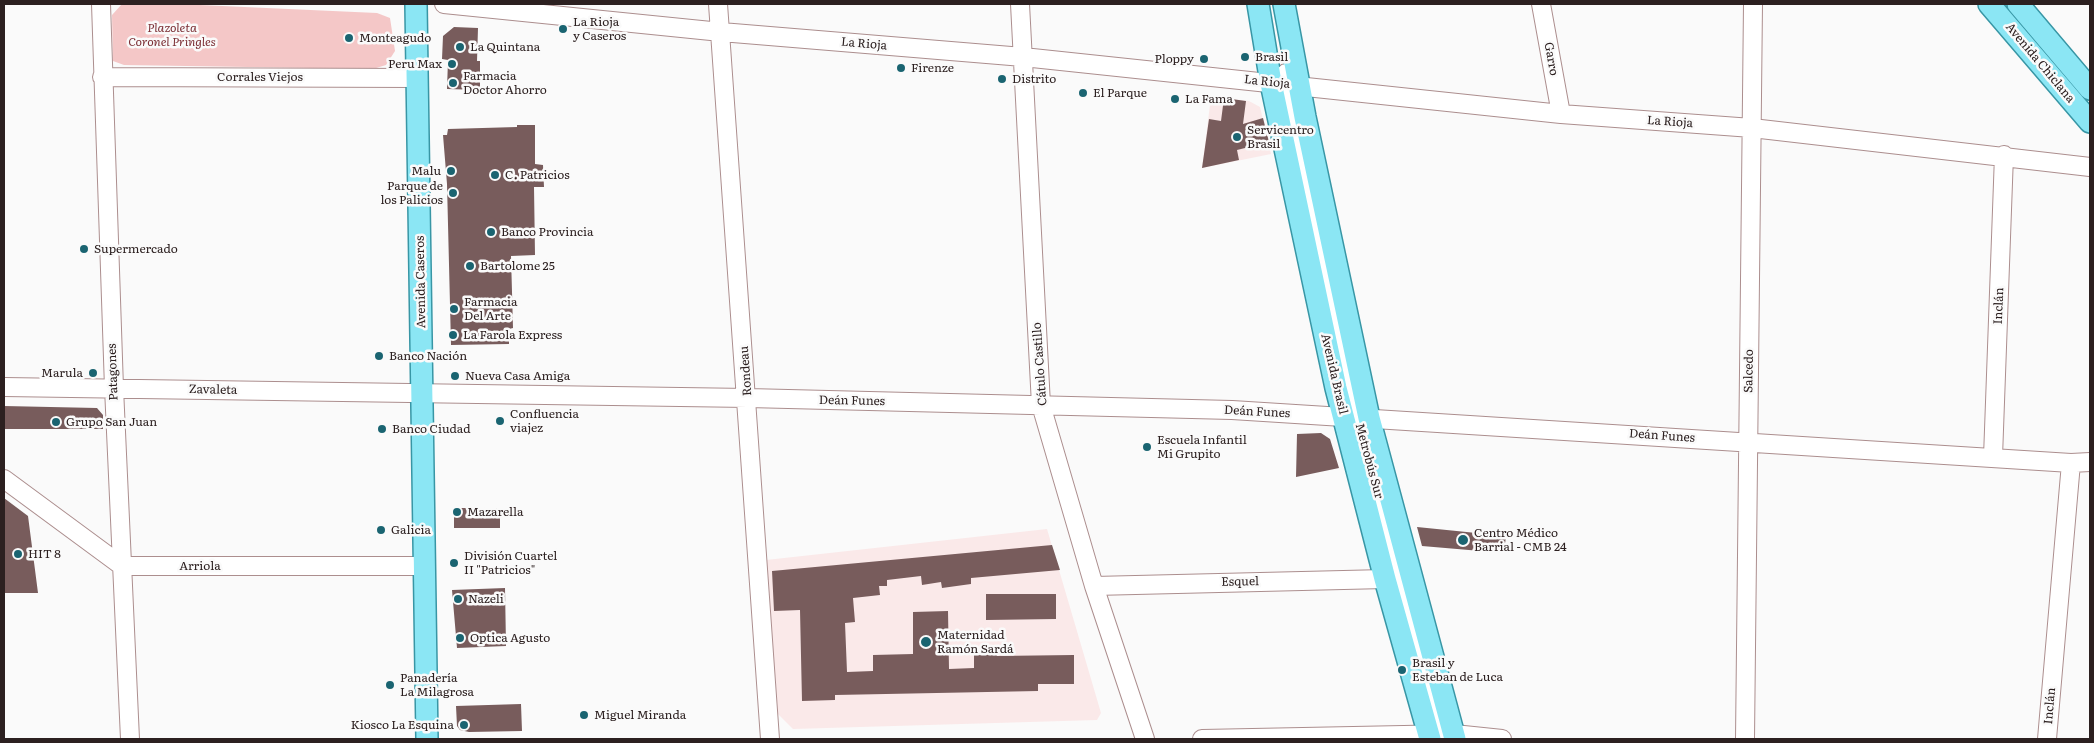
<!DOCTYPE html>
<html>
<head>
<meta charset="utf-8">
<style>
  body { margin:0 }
  #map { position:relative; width:2094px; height:743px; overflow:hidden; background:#fafafa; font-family:Literata,serif }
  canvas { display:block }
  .frame { position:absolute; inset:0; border:5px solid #2c2020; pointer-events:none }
</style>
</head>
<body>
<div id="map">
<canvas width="2094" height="743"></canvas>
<div class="frame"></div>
</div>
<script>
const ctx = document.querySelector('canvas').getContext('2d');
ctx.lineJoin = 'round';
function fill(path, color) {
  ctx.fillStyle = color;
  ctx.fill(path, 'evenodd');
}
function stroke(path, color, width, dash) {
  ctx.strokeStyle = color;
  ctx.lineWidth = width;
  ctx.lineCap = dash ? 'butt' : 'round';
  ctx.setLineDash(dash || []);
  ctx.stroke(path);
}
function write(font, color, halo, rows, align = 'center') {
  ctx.font = font + ' Literata,serif';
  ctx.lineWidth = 5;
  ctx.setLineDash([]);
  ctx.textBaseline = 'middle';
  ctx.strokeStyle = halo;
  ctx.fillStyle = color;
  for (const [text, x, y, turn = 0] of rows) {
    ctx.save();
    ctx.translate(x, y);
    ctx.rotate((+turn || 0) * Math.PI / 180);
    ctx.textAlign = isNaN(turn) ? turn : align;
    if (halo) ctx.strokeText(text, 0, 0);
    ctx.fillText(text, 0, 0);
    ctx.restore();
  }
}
fill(new Path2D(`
  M1211,97l38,4 11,6 11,47 -69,14z
  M1047,529l54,184 -4,7 -304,9 -15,-15 -12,-154z`), '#fae9e9');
fill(new Path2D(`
  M122,4h56l199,9 13,5 5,33 -9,14 -13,4 -249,-4 -11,-4 -1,-46z`), '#f4c7c7');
fill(new Path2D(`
  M454,27l24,1 -1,33h3v29l-33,-1 1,-29 -6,-1 1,-23z
  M1224,98l22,3 -3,23 20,-6 6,24 -32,8 2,10 -37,8 7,-49 12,2z
  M517,125h18v39l8,1 1,22h-10l1,68 -24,1 2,72 -4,1v15l-58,1 -4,-161 -4,-49h4l1,-6 69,-2z
  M4,406l93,2 6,7v14h-99z
  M1321,433l9,6 9,29 -43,9 1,-43z
  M4,498l24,18 10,77h-34z
  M454,508h46v20h-46z
  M1417,527l89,9 -2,17 -82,-7z
  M1052,545l8,25 -89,8v6l-29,4 -1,-6 -19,3 -1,-9 -34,4v6h-8l1,9 -27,3 2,24 -10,1 2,49 26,-1v-16l40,-1v-42l35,-1 1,58 25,-1v-15h22l1,3 77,-1v29h-36v7l-203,4v5l-33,1 -2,-91 -26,1 -2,-40z
  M505,588l1,58 -49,2 -5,-58z
  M986,594h70v25l-70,1z
  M521,704l1,27 -53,1 -9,-2 -3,-4 -1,-20z`), '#785c5c');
const minor = new Path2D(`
  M101,4l13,384 16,351
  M444,4l277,28 302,25 538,57 191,14 338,39
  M718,4l52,735
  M1020,4l21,401 53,181 51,153
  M1541,4l20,110
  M1286,73l4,41 67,303 86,322
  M102,77l316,1
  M4,387l744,11 484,12 839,53 19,-1
  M1993,457l11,-302
  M4,479l118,87h302
  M1094,586l291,-7
  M1202,739l252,-5 48,5
  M1745,739l8,-735
  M2047,739l24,-276`);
const major = new Path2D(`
  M416,4l11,735
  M1258,4l13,79 65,305 49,191 45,160
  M1284,4l21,113 64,301 86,321
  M1989,4l101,118
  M2018,4l72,85`);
stroke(minor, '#ac8e8e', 20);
stroke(major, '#3896a5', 24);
stroke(minor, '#fff', 18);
stroke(major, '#8be6f4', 21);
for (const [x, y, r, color] of [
  [563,29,5,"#1a6471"],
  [349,38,5,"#1a6471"],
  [460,47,5,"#1a6471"],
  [1245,57,5,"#1a6471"],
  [1204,59,5,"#1a6471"],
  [452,64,5,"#1a6471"],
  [901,68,5,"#1a6471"],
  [1002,79,5,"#1a6471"],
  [453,83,5,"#1a6471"],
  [1083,93,5,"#1a6471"],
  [1175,99,5,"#1a6471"],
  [1237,137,5,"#1a6471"],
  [451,171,5,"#1a6471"],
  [495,175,5,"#1a6471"],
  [453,193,5,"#1a6471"],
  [491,232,5,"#1a6471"],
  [84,249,5,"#1a6471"],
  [470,266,5,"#1a6471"],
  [454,309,5,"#1a6471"],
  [453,335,5,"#1a6471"],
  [379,356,5,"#1a6471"],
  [93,373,5,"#1a6471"],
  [455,376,5,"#1a6471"],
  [500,421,5,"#1a6471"],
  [56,422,5,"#1a6471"],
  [382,429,5,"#1a6471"],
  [1147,447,5,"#1a6471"],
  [457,512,5,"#1a6471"],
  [381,530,5,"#1a6471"],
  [1463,540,6,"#1a6471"],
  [18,554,5,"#1a6471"],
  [454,563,5,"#1a6471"],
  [458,599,5,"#1a6471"],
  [460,638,5,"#1a6471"],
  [926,642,6,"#1a6471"],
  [1402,670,5,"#1a6471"],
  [390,685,5,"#1a6471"],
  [584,715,5,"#1a6471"],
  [464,725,5,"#1a6471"]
]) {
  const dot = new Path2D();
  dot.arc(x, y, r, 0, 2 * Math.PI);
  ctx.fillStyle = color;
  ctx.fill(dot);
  stroke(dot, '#fafafa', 2);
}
write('12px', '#2c2020', '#fafafa', [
  ["La Rioja",573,22],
  ["y Caseros",573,36],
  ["Monteagudo",359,38],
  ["La Quintana",470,47],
  ["Brasil",1255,57],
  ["Ploppy",1194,59,"right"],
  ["Peru Max",442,64,"right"],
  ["Firenze",911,68],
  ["Farmacia",463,76],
  ["Doctor Ahorro",463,90],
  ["Distrito",1012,79],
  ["El Parque",1093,93],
  ["La Fama",1185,99],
  ["Servicentro",1247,130],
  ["Brasil",1247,144],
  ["Malu",441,171,"right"],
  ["C. Patricios",505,175],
  ["Parque de",443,186,"right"],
  ["los Palicios",443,200,"right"],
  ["Banco Provincia",501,232],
  ["Supermercado",94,249],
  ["Bartolome 25",480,266],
  ["Farmacia",464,302],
  ["Del Arte",464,316],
  ["La Farola Express",463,335],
  ["Banco Nación",389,356],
  ["Marula",83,373,"right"],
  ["Nueva Casa Amiga",465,376],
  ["Confluencia",510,414],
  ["viajez",510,428],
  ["Grupo San Juan",66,422],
  ["Banco Ciudad",392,429],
  ["Escuela Infantil",1157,440],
  ["Mi Grupito",1157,454],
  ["Mazarella",467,512],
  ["Galicia",391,530],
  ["Centro Médico",1474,533],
  ["Barrial - CMB 24",1474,547],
  ["HIT 8",28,554],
  ["División Cuartel",464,556],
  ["II \"Patricios\"",464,570],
  ["Nazeli",468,599],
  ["Maternidad",937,635],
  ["Ramón Sardá",937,649],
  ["Optica Agusto",470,638],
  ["Brasil y",1412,663],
  ["Esteban de Luca",1412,677],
  ["Panadería",400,678],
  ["La Milagrosa",400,692],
  ["Miguel Miranda",594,715],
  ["Kiosco La Esquina",454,725,"right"]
], 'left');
write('italic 12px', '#7c2f35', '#fafafa', [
  ["Plazoleta",172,28],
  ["Coronel Pringles",172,42]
]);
write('12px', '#2c2020', '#fafafa', [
  ["La Rioja",864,44,5],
  ["Garro",1551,59,80],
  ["Avenida Chiclana",2040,63,50],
  ["Corrales Viejos",260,77],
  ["La Rioja",1267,82,6],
  ["La Rioja",1670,122,4],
  ["Avenida Caseros",421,282,-91],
  ["Inclán",1999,306,-88],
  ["Cátulo Castillo",1040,364,-94],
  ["Rondeau",746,371,-94],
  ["Salcedo",1749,371,-89],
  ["Patagones",113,372,-92],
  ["Avenida Brasil",1334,374,77],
  ["Zavaleta",213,390,1],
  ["Deán Funes",852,401,1],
  ["Deán Funes",1257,412,3],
  ["Deán Funes",1662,436,4],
  ["Metrobús Sur",1369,461,75],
  ["Arriola",200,566],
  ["Esquel",1240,582,-1],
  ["Inclán",2050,706,-85]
]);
</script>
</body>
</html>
